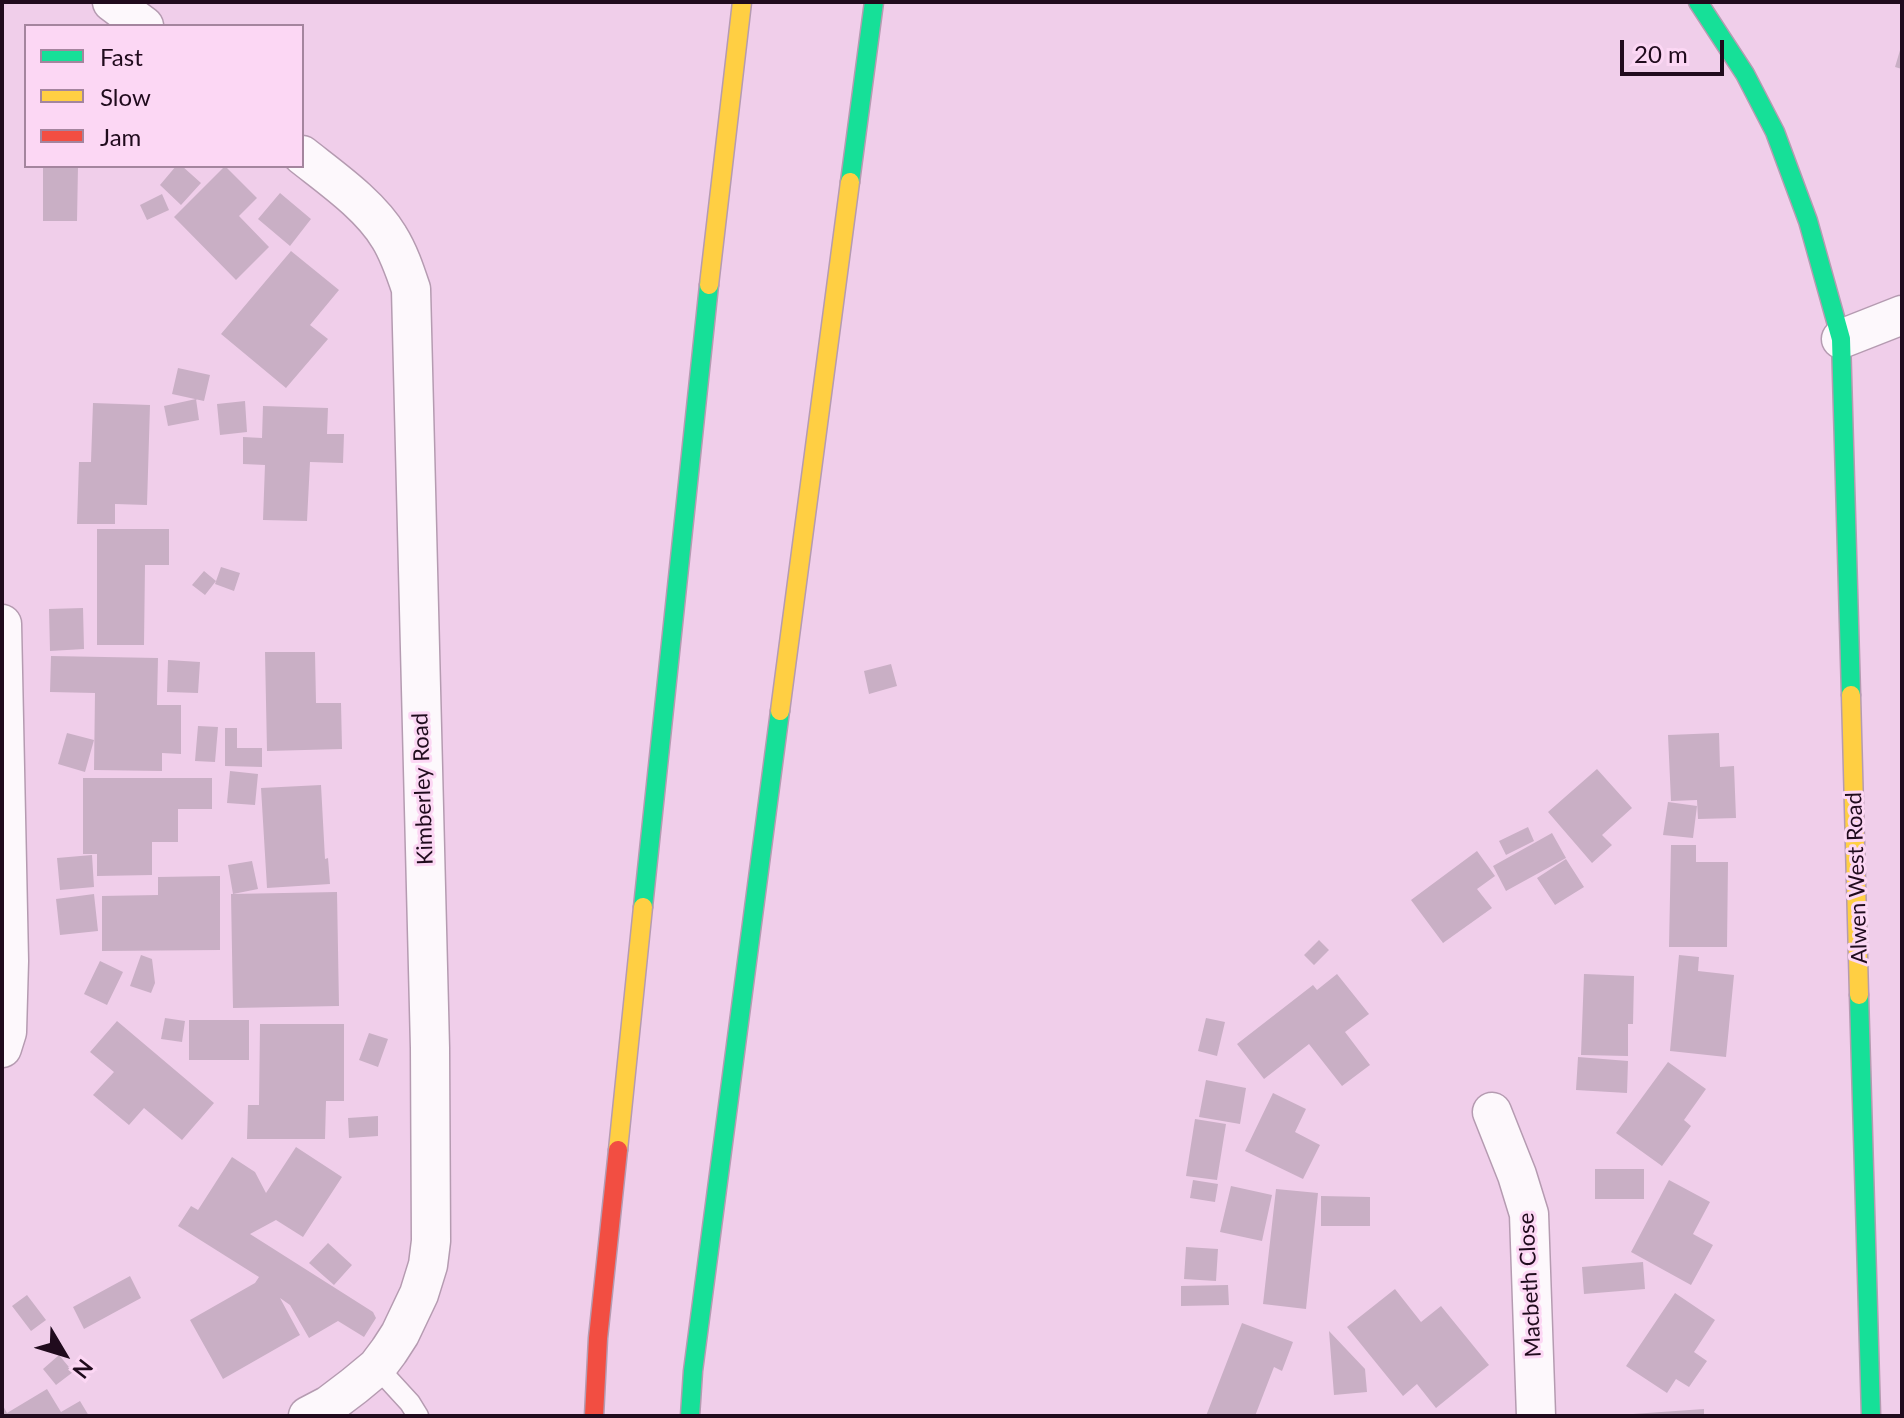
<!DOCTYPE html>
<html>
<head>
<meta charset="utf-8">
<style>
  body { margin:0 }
  #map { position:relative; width:1904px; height:1418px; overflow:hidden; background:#f0ceea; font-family:Lato,sans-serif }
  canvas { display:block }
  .frame { position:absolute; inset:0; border:4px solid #200b1d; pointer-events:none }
  .legend { position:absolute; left:24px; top:24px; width:280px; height:144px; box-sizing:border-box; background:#fcd7f4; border:2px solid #a4859e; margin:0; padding:10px 14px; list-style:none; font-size:24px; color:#200b1d }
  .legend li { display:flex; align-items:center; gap:16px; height:40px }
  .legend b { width:40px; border:2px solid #a4859e }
  .north { position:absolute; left:24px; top:1314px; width:80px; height:80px; -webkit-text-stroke:6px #fcd7f4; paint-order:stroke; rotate:128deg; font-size:22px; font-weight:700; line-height:32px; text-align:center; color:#200b1d }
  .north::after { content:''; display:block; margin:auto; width:28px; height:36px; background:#200b1d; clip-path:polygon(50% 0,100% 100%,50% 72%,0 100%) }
  .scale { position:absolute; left:1620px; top:40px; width:104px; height:36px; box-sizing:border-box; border:4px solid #200b1d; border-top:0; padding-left:10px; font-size:24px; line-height:28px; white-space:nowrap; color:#200b1d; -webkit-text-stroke:6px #fcd7f4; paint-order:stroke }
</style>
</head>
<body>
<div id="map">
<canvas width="1904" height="1418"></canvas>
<div class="frame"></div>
<ul class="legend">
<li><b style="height:10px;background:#16e098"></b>Fast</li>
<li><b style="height:10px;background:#ffcf43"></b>Slow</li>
<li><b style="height:10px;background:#f24e42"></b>Jam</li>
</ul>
<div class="north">N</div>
<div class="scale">20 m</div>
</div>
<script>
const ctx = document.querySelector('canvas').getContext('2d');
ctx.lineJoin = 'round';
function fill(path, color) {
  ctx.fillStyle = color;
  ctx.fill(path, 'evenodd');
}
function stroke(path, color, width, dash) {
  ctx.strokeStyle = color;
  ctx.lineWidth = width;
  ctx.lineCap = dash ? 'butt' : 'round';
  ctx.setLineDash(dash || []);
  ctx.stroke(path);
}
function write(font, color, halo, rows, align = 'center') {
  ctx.font = font + ' Lato,sans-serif';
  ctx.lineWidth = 6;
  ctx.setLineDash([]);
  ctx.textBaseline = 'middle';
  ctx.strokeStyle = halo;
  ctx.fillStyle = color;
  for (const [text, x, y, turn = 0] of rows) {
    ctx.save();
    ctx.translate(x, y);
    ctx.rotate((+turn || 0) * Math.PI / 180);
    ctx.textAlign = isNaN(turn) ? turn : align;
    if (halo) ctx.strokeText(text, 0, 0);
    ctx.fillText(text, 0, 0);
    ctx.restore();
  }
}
fill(new Path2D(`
  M1901,47h1v22l-7,-2z
  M43,166h35l-1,55h-34z
  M176,166h6l19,17 -20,22 -21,-20z
  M225,166l32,32 -18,18 30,31 -33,33 -62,-63z
  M280,193l31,26 -21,27 -32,-27z
  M162,194l7,16 -22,10 -7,-15z
  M291,251l48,39 -29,35 18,14 -42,49 -65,-54z
  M178,368l32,7 -6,26 -32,-7z
  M196,399l3,21 -31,6 -4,-20z
  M245,401l2,31 -27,3 -3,-31z
  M93,403l57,2 -3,100 -32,-1v20h-38l2,-62h12z
  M263,406l65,2 -1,26h17l-1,29 -33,-1 -3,59 -44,-1 2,-55 -22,-1v-27l19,1z
  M97,529h72v36h-24l-1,80h-47z
  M221,567l19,6 -6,18 -19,-7z
  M204,571l12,10 -11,14 -13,-10z
  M83,608l1,41 -34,2 -1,-42z
  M265,652h50l1,51h25l1,46 -75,2z
  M51,656l107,2 -1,47h24v49l-19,-1v18l-68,-1 1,-77 -45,-1z
  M168,660l32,2 -2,31 -31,-1z
  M891,664l6,22 -28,8 -5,-23z
  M198,726l20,1 -3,35 -20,-1z
  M225,728h12v20h25v19l-37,-1z
  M67,733l27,7 -9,32 -27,-8z
  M1719,733l1,34 14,-1 2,52 -38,1 -1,-19 -26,1 -3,-66z
  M1597,769l35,39 -30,27 10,10 -20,18 -44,-51z
  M230,771l28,3 -3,31 -28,-2z
  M83,778h129v31h-34v33h-26v33l-55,1v-22h-14z
  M321,785l4,74 3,-1 2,26 -63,4 -6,-100z
  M1668,802l29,4 -4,32 -30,-3z
  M1528,827l6,14 -28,14 -7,-14z
  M1552,833l14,25 -60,33 -13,-25z
  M1671,845h25v17h32l-1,85h-58z
  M1477,851l18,25 -18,13 15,19 -49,35 -32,-43z
  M92,855l2,32 -34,3 -3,-32z
  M1566,859l18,28 -29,18 -18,-27z
  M252,861l6,28 -25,5 -5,-29z
  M220,876v74l-118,1v-55l56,-1v-18z
  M337,892l2,114 -106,2 -2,-114z
  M94,894l4,37 -38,4 -4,-36z
  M1319,940l10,10 -15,15 -10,-10z
  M141,955l11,4 3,24 -4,10 -21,-7z
  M1679,955l20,2 -1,14 36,4 -8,82 -56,-6z
  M100,961l23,11 -16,33 -23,-11z
  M1337,974l32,40 -24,18 25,33 -28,21 -33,-42 -45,35 -27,-35 76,-59 4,5z
  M1584,974l50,2 -1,48h-5v32l-47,-1z
  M165,1018l20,3 -3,21 -21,-3z
  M1206,1018l19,4 -8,34 -19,-5z
  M189,1020h60v40h-60z
  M117,1021l97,82 -32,37 -38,-32 -15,17 -36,-30 21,-23 -24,-20z
  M260,1024h84v77h-18l-1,38h-78l1,-34h11z
  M369,1033l19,6 -10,28 -19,-7z
  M1578,1057l50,4 -1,32 -51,-3z
  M1668,1062l38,27 -22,31 7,6 -29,40 -46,-33z
  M1206,1080l40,8 -6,36 -41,-7z
  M1273,1093l33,16 -11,23 25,13 -17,34 -58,-28z
  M378,1116v20l-29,2 -1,-20z
  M1195,1119l31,5 -9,56 -31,-4z
  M296,1147l46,30 -39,60 -27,-17 -26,14 123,78 3,6 -12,19 -26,-16 -29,17 -19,-33 -10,-7 20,37 -77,44 -33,-59 65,-37 4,-6 -81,-51 13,-20 7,4 34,-53 23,15 11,21z
  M1595,1169h49v30h-49z
  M1193,1180l25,4 -3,18 -25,-4z
  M1669,1180l41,22 -17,32 20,11 -22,40 -60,-33z
  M1231,1186l41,9 -10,46 -42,-9z
  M1276,1189l42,4 -12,116 -43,-5z
  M1321,1196l49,1v29h-49z
  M328,1243l24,22 -18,20 -25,-22z
  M1186,1247l32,2 -2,32 -32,-2z
  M1643,1262l2,27 -61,5 -2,-27z
  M130,1276l11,22 -57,31 -11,-22z
  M1228,1285l1,20 -48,1v-20z
  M1395,1289l26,33 20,-16 48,59 -53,43 -19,-24 -14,12 -56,-69z
  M1675,1293l40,27 -21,32 13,9 -18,26 -13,-8 -9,14 -41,-27z
  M27,1295l19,25 -15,11 -19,-25z
  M1242,1323l51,19 -11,29 -8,-4 -19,49h-49z
  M1329,1331l36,38 2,23 -33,3z
  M59,1355l14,17 -17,13 -13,-16z
  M47,1389l14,23 19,-11 9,15h-87v-12l5,9z
  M1704,1409v7h-71v-2z`), '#c9afc5');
const lane = new Path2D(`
  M377,1367l33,36 8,13`);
const street = new Path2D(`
  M112,2l32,24
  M302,155c29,23 68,50 87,82 10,16 16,34 22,52l19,759 1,193 -3,24 -9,29 -19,40 -11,17 -12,16 -23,19 -25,19 -21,11
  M1841,339l61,-24
  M2,624l7,337 -2,71 -5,16
  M1492,1112l25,63 12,39 7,202`);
const fast = new Path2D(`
  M1698,2l47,72 30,58 33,89 33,118 10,356
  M850,182l24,-180
  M643,907l66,-622
  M1859,995l12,421
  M690,1416l3,-45 87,-660`);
const slow = new Path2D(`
  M709,285l33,-283
  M1851,695l8,300
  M780,711l70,-529
  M618,1150l25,-243`);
const jam = new Path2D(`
  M594,1416l4,-78 20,-188`);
stroke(lane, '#b59bb1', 23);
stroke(street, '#b59bb1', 41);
stroke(fast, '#b59bb1', 21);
stroke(slow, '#b59bb1', 21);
stroke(jam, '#b59bb1', 21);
stroke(lane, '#fdf8fc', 20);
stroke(street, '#fdf8fc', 38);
stroke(fast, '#16e098', 18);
stroke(slow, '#ffcf43', 18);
stroke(jam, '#f24e42', 18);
write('22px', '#200b1d', '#fcd7f4', [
  ["Kimberley Road",423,789,-92],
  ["Alwen West Road",1857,878,-92],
  ["Macbeth Close",1530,1285,-93]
]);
</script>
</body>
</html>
